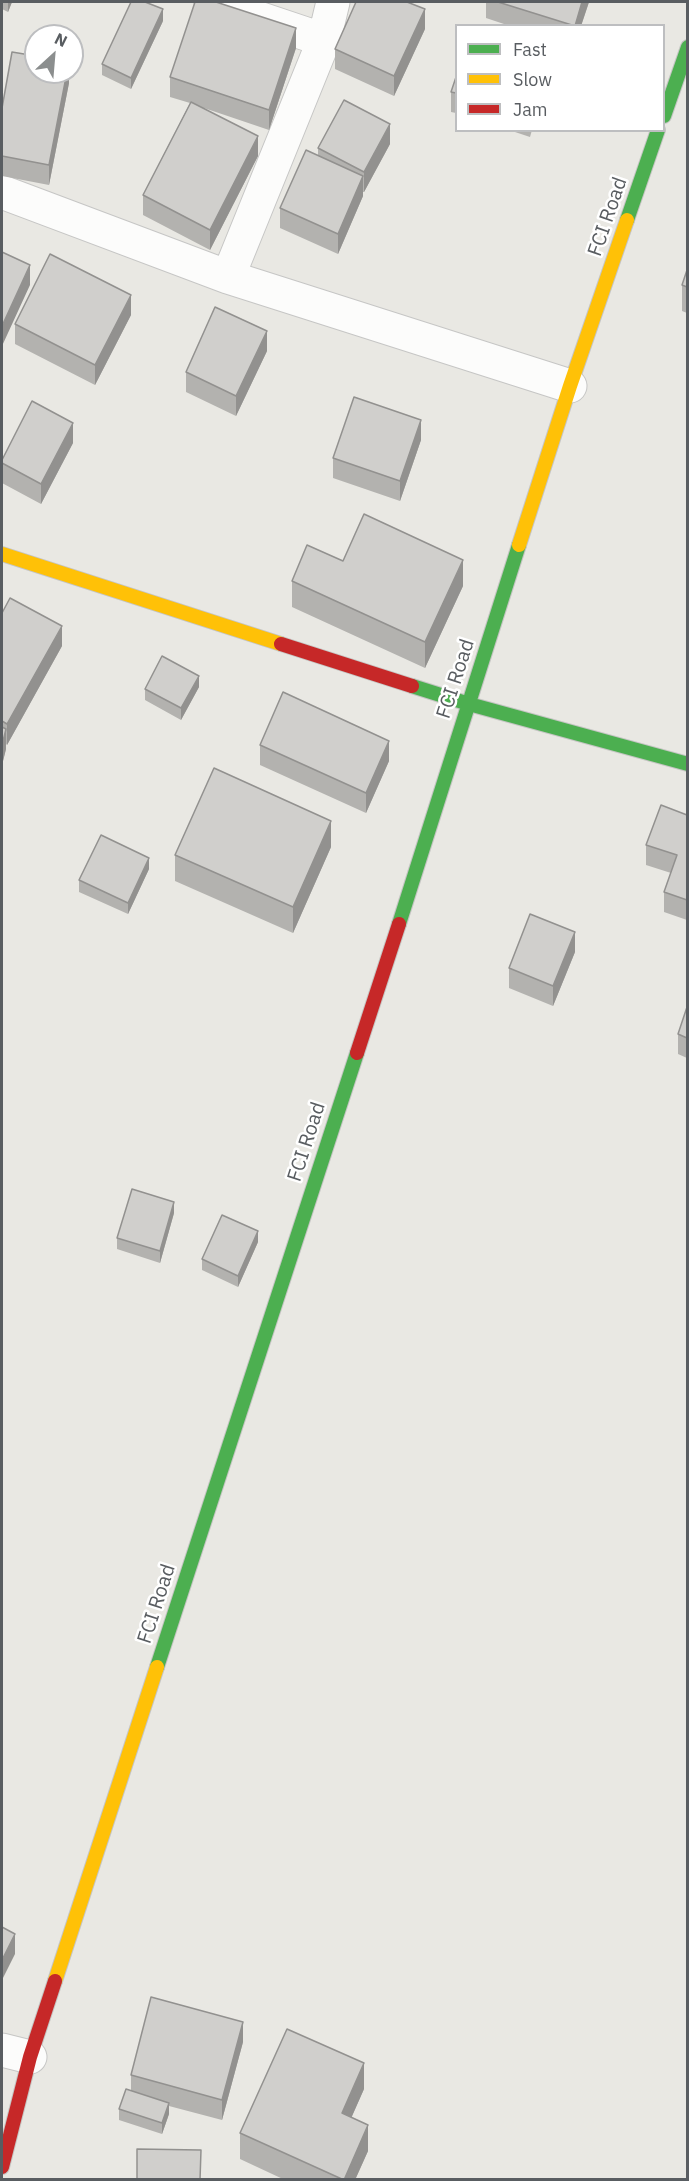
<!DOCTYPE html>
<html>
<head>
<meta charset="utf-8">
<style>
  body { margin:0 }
  #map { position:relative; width:689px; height:2181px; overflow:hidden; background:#e9e8e3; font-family:"IBM Plex Sans",sans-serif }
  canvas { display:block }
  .frame { position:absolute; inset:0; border:3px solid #595d61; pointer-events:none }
  .legend { position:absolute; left:455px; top:24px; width:210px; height:108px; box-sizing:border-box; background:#fff; border:2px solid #bdbec0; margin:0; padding:8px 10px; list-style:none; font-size:18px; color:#595d61 }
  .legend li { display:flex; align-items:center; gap:12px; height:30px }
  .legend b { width:30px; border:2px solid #bdbec0 }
  .north { position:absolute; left:24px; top:24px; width:60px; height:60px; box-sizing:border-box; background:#fff; border:2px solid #bdbec0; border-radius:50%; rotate:26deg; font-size:16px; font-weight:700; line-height:24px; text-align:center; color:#595d61 }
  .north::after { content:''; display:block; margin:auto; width:21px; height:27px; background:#8b8e8e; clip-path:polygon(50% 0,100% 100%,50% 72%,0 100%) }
</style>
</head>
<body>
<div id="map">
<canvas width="689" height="2181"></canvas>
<div class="frame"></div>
<ul class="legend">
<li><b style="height:8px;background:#4caf50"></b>Fast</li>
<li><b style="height:8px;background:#ffc107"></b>Slow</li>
<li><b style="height:8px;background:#c62828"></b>Jam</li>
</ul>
<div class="north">N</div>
</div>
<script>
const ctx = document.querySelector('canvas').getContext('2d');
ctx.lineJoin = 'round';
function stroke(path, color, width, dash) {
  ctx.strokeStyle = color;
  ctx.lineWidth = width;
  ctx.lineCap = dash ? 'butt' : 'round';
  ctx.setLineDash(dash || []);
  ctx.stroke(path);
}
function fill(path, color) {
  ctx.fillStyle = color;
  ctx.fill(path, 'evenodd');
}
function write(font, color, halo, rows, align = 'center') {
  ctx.font = font + ' "IBM Plex Sans",sans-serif';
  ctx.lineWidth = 5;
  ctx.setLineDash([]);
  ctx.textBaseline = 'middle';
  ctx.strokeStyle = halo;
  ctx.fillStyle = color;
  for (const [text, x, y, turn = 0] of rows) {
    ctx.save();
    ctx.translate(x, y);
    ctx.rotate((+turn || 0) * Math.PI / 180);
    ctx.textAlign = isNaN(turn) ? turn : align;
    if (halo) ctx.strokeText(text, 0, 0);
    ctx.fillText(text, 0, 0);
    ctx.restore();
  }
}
const street = new Path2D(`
  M211,2l113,38
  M2,192l226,85 342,109
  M228,277l96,-237 9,-38
  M2,2050l28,7`);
const fast = new Path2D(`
  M664,116l24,-69
  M627,220l31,-90
  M412,686l57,18 219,60
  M399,924l120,-379
  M157,1667l200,-614`);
const slow = new Path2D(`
  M519,545l51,-159 57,-166
  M2,554l279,90
  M55,1981l102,-314`);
const jam = new Path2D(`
  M281,644l131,42
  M357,1053l42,-129
  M2,2167l28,-110 25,-76`);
stroke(street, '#c6c6c5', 35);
stroke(fast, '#c5c5c3', 16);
stroke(slow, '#c5c5c3', 16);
stroke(jam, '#c5c5c3', 16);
stroke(street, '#fcfcfb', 33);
stroke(fast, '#4caf50', 14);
stroke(slow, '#ffc107', 14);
stroke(jam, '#c62828', 14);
fill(new Path2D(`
  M2,2h10l-4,10 -6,-3z
  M486,2h103l-8,24h-71l-24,-8z
  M163,21l-32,68 -29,-14v-11z
  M425,29l-31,67 -59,-27v-20z
  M296,48l-27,82 -65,-22 54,48 -48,94 -67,-35v-20l47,-92 -20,-6v-20z
  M69,72v11l-20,102 -47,-9v-68z
  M456,77v36l-5,-1v-20z
  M509,130h23l-2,7z
  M390,144l-26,48h-1v4l-25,58 -58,-26v-20l38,-52v-8z
  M687,270v43l-5,-2v-26z
  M131,315l-36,70 -80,-41v-20z
  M267,351l-31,65 -50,-24v-20z
  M421,440l-21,61 -67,-23v-20z
  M73,443l-32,61 -39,-21v-23z
  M292,581l171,5 -38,82 -133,-61z
  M2,613l60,33 -55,99 -1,-1v5l-4,16z
  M199,687l-18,33 -36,-20v-11z
  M260,745l129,16 -23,52 -106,-48z
  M687,815v105l-23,-8v-20l7,-19 -25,-8v-20z
  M331,847l-38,86 -118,-52v-26z
  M149,869l-21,45 -49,-22v-12z
  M575,952l-22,54 -44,-18v-20z
  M687,1007v51l-9,-4v-20z
  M174,1213l-14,50 -43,-14v-11z
  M258,1242l-20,45 -36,-17v-11z
  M243,2042l-21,78 -53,-14v8l-7,20 -43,-14v-11l12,-19v-15z
  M364,2089l-13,29 17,33 -13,29h-70l-45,-21v-26z`), '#b3b2af');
fill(new Path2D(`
  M8,2h4l-4,10z
  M582,2h7l-8,24h-6z
  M163,9v12l-32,68v-11z
  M425,9v20l-31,67v-20z
  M296,28v20l-27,82v-20z
  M3,60v20l-1,5v-21z
  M67,72h2v11l-20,102v-20z
  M390,124v20l-26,48v-20z
  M258,136v20l-48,94v-20z
  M363,176v20l-25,58v-20z
  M30,265v20l-28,61v-20z
  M131,295v20l-36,70v-20z
  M267,331v20l-31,65v-20z
  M421,420v20l-21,61v-20z
  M73,423v20l-32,61v-20z
  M463,560v26l-38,82v-26z
  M62,626v20l-55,99v-21z
  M199,676v11l-18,33v-12z
  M6,729v20l-4,16v-20z
  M389,741v20l-23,52v-20z
  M331,821v26l-38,86v-26z
  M149,858v11l-21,45v-11z
  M575,932v20l-22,54v-20z
  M174,1202v11l-14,50v-12z
  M258,1231v11l-20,45v-11z
  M15,1934v20l-13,26v-20z
  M243,2022v20l-21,78v-20z
  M364,2063v26l-22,50v-26z
  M169,2103v11l-7,20v-11z
  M368,2125v26l-13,29h-11z`), '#92918f');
const building = new Path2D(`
  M131,2h14l18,7 -32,69 -29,-14z
  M195,2h21l80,26 -27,82 -99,-33z
  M356,2h51l18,7 -31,67 -59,-27z
  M498,2h84l-7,24z
  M12,52l24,4v16h31l-18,93 -47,-9v-48z
  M456,77v16l-5,-1z
  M344,100l46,24 -26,48 -46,-24z
  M191,102l67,34 -48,94 -67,-35z
  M306,150l57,26 -25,58 -58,-26z
  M2,252l28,13 -28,61z
  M50,254l81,41 -36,70 -80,-41z
  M687,270v17l-5,-2z
  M215,307l52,24 -31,65 -50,-24z
  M354,397l67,23 -21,61 -67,-23z
  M32,401l41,22 -32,61 -39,-21v-3z
  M364,514l99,46 -38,82 -133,-61 15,-36 36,16z
  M10,598l52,28 -55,98 -5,-3v-108z
  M162,656l37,20 -18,32 -36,-19z
  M283,692l106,49 -23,52 -106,-48z
  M2,727l4,2 -4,16z
  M214,768l117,53 -38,86 -118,-52z
  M661,805l26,10v85l-23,-8 13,-37 -31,-10z
  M101,835l48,23 -21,45 -49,-23z
  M530,914l45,18 -22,54 -44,-18z
  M687,1007v31l-9,-4z
  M132,1189l42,13 -14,49 -43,-13z
  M222,1215l36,16 -20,45 -36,-17z
  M2,1927l13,7 -13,26z
  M151,1997l92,25 -21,78 -91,-25z
  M287,2029l77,34 -22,50 26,12 -24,55 -104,-47z
  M126,2089l43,14 -7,20 -43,-14z
  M137,2149l64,1 -1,30h-63z`);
fill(building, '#d0cfcc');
stroke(building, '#92918f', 1.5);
write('20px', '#595d61', '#fff', [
  ["FCI Road",608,217,-71],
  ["FCI Road",456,679,-72],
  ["FCI Road",307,1142,-72],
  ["FCI Road",157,1604,-72]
]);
</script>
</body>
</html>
